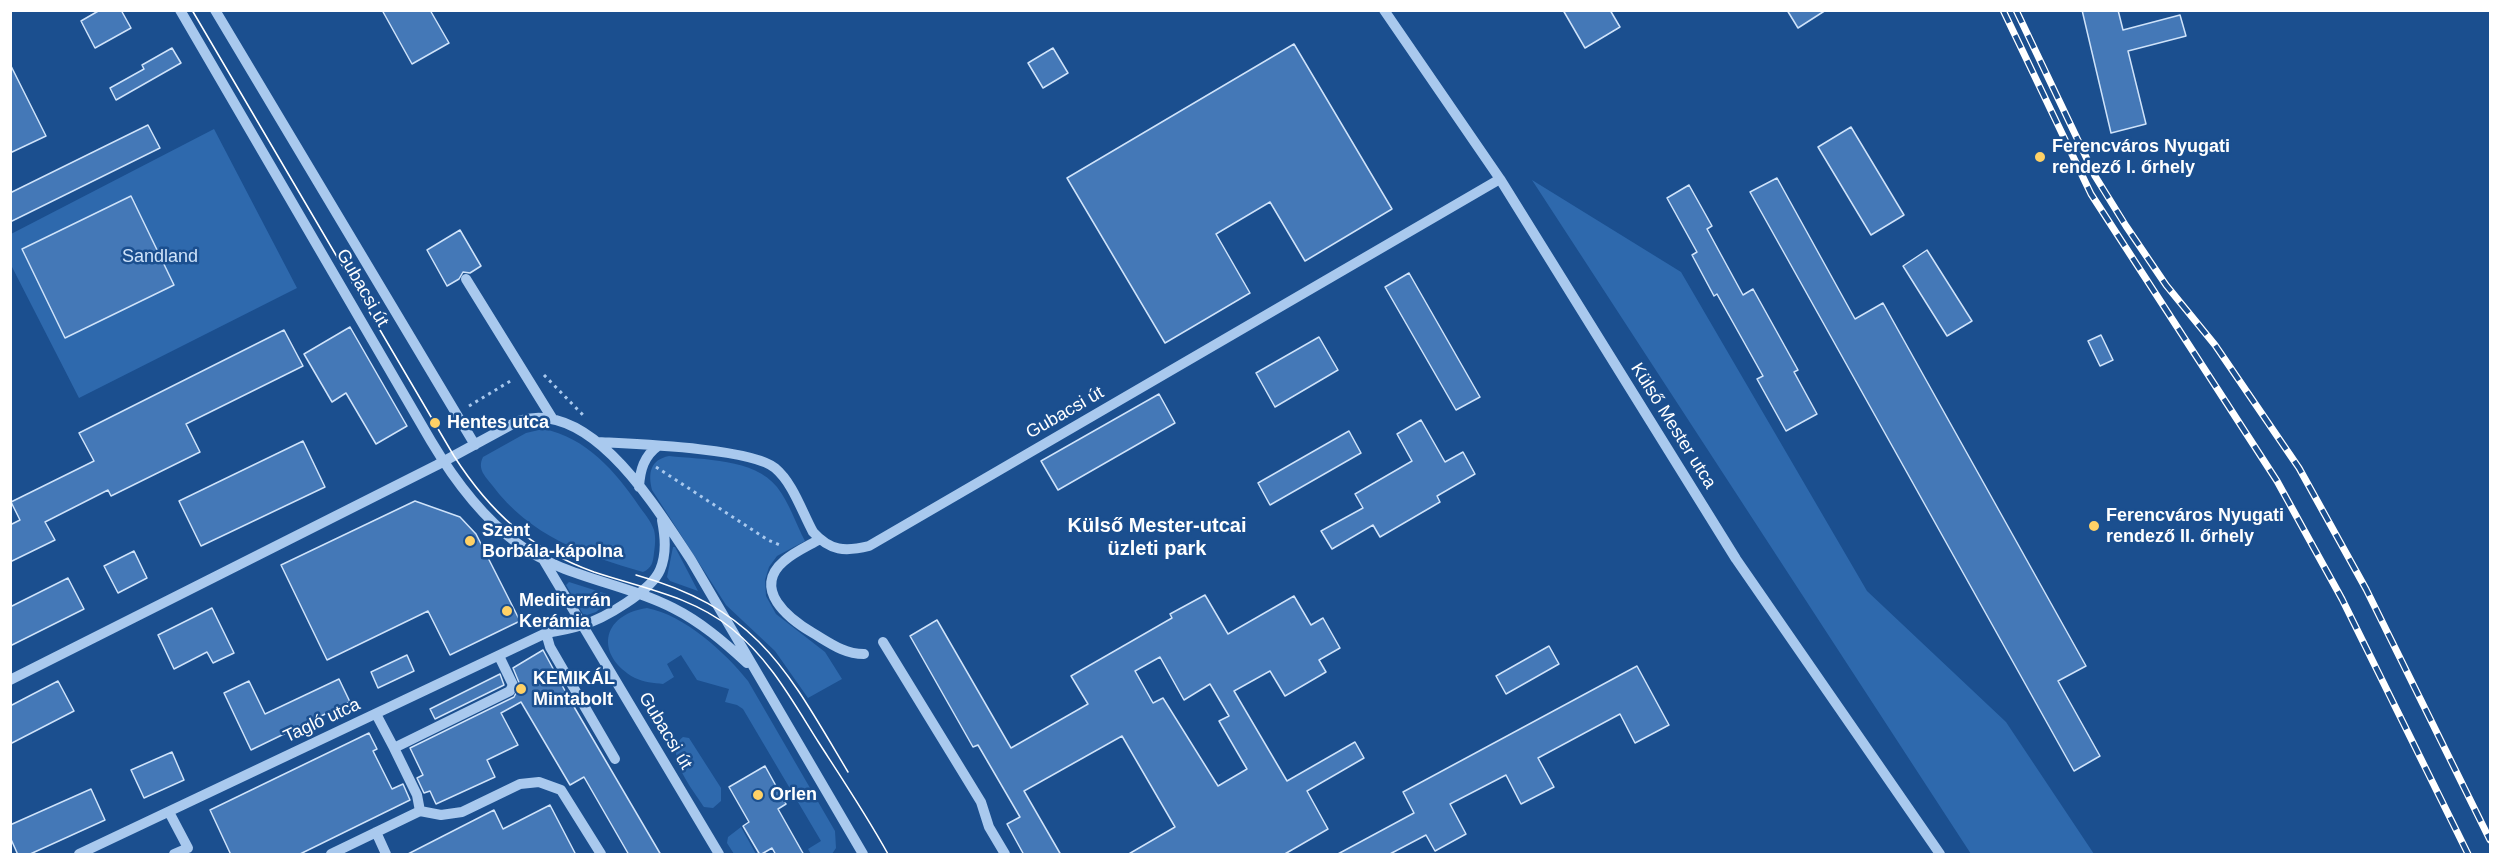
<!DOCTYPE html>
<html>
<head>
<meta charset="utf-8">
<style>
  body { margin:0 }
  #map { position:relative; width:2501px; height:865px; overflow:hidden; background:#1b4f8f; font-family:Helvetica,sans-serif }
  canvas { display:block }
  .frame { position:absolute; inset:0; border:12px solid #fff; pointer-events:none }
</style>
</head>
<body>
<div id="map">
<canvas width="2501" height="865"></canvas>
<div class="frame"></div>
</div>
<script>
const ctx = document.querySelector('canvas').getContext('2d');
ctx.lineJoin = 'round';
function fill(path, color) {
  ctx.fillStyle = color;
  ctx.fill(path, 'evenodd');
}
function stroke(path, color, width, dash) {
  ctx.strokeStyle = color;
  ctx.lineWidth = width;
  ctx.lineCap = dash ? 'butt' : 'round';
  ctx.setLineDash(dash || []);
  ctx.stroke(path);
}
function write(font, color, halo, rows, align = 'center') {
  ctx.font = font + ' Helvetica,sans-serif';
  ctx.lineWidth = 5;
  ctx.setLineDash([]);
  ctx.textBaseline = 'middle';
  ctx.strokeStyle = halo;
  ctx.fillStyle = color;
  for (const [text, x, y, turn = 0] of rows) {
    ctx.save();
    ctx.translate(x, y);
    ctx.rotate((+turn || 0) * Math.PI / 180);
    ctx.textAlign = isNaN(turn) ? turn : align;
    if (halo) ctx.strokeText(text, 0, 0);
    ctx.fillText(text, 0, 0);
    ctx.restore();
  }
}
fill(new Path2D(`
  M214,129l83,159 -218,110 -68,-133v-31z
  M1532,180l149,92 186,319 139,131 88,132h-123z
  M543,429c43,8 73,43 96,77 5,7 12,15 15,24 2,8 1,16 0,23 -1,9 -2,15 -11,19 -59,-17 -113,-36 -151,-87 -7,-9 -15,-16 -9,-28l43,-24z
  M669,456c34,4 85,2 108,31 12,15 19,37 28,54l-28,15 -8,11 -4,13 1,16 10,18 49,38 17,27 -34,19 -33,-47 -49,-46 -74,-115c-4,-17 -2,-30 17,-34z
  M673,547h2l23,44 -28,-10 -3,-4z
  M569,582l41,13 1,4 -15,13 -9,3 -4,-1 -17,-29z
  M647,608c37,7 78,44 101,73l87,150 1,17 -4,6h-21l-3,-5 13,-8 -78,-132 -6,-4 -12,-3 4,-13 -32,-9 -16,-25 -14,9 7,13 -11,7c-9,-1 -20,-2 -28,-6 -40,-22 -35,-63 12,-70z
  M683,737l6,1 32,50v13l-8,7 -9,-1c-10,-16 -42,-54 -21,-70z
  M741,827l15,27h-22l-7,-11 1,-6z`), '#2e69ad');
const building = new Path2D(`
  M100,10h21l10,18 -36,20 -14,-27z
  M382,10h48l19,33 -37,21z
  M1563,10h47l10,17 -35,21z
  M1787,10h39l-28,18z
  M2082,10h36l5,20 57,-15 6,21 -58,15 18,73 -35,9z
  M1294,44l98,165 -87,52 -35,-59 -54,32 34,59 -85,50 -98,-165z
  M172,48l9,15 -65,37 -6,-12 34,-19 -2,-4z
  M1053,48l15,25 -25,15 -15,-25z
  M10,64l36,72 -36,17z
  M148,125l12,23 -150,74v-29z
  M1851,127l53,88 -33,20 -53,-88z
  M1777,178l78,141 28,-16 203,363 -28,15 42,75 -26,15 -324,-579z
  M1689,185l23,41 -5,3 36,66 10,-6 45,81 -4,2 23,42 -31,17 -29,-52 6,-3 -46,-82 -3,2 -22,-41 5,-3 -30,-54z
  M131,196l43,89 -109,53 -43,-89z
  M460,230l21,36 -11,7 -7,-1 -4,7 -12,7 -20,-36z
  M1927,250l45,71 -25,15 -44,-70z
  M1409,273l71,124 -24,13 -71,-123z
  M350,327l57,99 -31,18 -30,-51 -14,9 -28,-48z
  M284,330l19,36 -117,58 14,28 -89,44 -3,-6 -63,32 10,18 -45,22v-37l10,-5 -9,-18 83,-41 -15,-28z
  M2101,335l12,25 -13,6 -12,-25z
  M1319,337l19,33 -63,37 -19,-34z
  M1159,394l16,29 -117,67 -17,-29z
  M1421,420l24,42 18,-10 12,22 -38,22 3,6 -60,35 -7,-12 -41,24 -11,-18 42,-23 -8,-14 57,-33 -15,-27z
  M1349,431l12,22 -91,52 -12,-22z
  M303,441l22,46 -124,59 -22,-45z
  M415,501l45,16 16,17 44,87 -70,34 -22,-44 -101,49 -46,-95z
  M134,551l13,27 -29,15 -14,-27z
  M68,578l16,31 -74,37v-39z
  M1205,595l23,39 66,-38 17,29 12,-7 17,30 -21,12 7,12 -41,24 -15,-25 -36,20 53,90 68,-39 9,16 -57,33 21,38 -45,26h-156l48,-28 -53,-91 -98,55 37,64h-37l-17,-31 13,-7 -42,-72 -5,2 -63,-111 27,-16 74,128 77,-44 -17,-28 101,-58 -2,-4zM1160,657l24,43 26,-16 19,32 -10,5 28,48 -29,17 -55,-88 -10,5 -18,-32z
  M212,608l22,45 -21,10 -6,-11 -33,17 -16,-34z
  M1549,646l10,18 -53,30 -10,-18z
  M543,650l27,50 91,155h-32l-45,-78 -14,8 -49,-83 -20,11 17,32 -31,15 8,17 -59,27 -6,-13 -6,2 -7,-15 6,-3 -13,-27 104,-51 6,-12 -7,-17z
  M407,655l7,16 -36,17 -7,-16z
  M1637,666l32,59 -34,18 -15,-29 -82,44 16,29 -33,17 -15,-29 -56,29 16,30 -31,17 -9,-16 -38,20h-52l78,-42 -11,-21z
  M500,674l4,11 -69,34 -5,-10z
  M339,679l11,23 -99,48 -27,-57 25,-12 16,33z
  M58,681l16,30 -64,33v-38z
  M369,733l8,16 -4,2 19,38 11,-5 7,16 -112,55h-67l-21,-45z
  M172,752l12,28 -40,18 -13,-28z
  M765,766l21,38 -8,5 26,46h-28l-4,-7 -12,7 -17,-29 6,-4 -20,-35z
  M91,789l14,31 -77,35h-10l-8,-18v-12z
  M550,805l26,50h-170l88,-45 9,19z`);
fill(building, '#4478b7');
stroke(building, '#cfe3fa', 1.5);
stroke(new Path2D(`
  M10,335h1
  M544,375l39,40
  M469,406l43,-26
  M656,467l112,73 14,6`), '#a9c9ee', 3, [3, 4.5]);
stroke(new Path2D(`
  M180,10l251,431c22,37 51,76 86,102 46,35 106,39 156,65 28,14 51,34 74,55
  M215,10l260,435
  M1384,10l116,169 236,380 204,295
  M466,279l86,139
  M597,442c36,2 154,6 178,26 18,15 27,44 38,64 17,19 32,20 56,14l631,-367
  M639,487c1,-17 5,-31 19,-41
  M820,539c-12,7 -26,13 -36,22 -33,28 5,58 29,72 17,10 31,21 51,21
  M543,559l176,295
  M546,633l4,14 65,112
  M883,642l98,160 8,25 16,27
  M10,680l427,-215 81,-44c73,-24 139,88 173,139l172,294
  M376,714l18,34 116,-57 3,-6 -14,-29
  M394,748l23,47 3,16
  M169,812l19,36 -14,6
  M376,832l10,22
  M79,854l467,-221c12,-2 24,-4 36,-8 22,-6 69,-34 78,-55 7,-17 5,-34 2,-50
  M331,854l89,-43 21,4 21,-3 58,-28 19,-2 22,8 40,64`), '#a9c9ee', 10);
stroke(new Path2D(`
  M192,10l262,446c36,56 76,93 140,116 48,16 97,24 137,56 39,31 62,74 88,115 24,37 48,73 69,111
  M636,575c122,34 151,95 212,197`), '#fff', 1.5);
const rail = new Path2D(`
  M2003,10l88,184 186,287 65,118 126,255
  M2016,10l79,166 31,50 40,59 49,60 84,123 67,121 124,251`);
stroke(rail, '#fff', 7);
stroke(rail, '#1b4f8f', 4.5, [14]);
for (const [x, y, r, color] of [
  [2040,157,6,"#ffd166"],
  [435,423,6,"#ffd166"],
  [2094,526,6,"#ffd166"],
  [470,541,6,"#ffd166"],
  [507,611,6,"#ffd166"],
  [521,689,6,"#ffd166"],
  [758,795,6,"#ffd166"]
]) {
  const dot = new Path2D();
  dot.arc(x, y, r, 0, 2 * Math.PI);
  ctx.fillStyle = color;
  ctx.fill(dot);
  stroke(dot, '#1b4f8f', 2);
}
write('bold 18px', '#fff', '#1b4f8f', [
  ["Ferencváros Nyugati",2052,147],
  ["rendező I. őrhely",2052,168],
  ["Hentes utca",447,423],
  ["Ferencváros Nyugati",2106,516],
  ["rendező II. őrhely",2106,537],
  ["Szent",482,531],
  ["Borbála-kápolna",482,552],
  ["Mediterrán",519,601],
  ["Kerámia",519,622],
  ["KEMIKÁL",533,679],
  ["Mintabolt",533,700],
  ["Orlen",770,795]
], 'left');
write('18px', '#cfe3fa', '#1b4f8f', [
  ["Sandland",160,257]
]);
write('18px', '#fff', '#1b4f8f', [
  ["Gubacsi út",362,288,60],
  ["Gubacsi út",1065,413,-30],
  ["Külső Mester utca",1673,426,58],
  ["Tagló utca",322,721,-25],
  ["Gubacsi út",665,731,59]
]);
write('bold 20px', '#fff', '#1b4f8f', [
  ["Külső Mester-utcai",1157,526],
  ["üzleti park",1157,549]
]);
</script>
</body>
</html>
